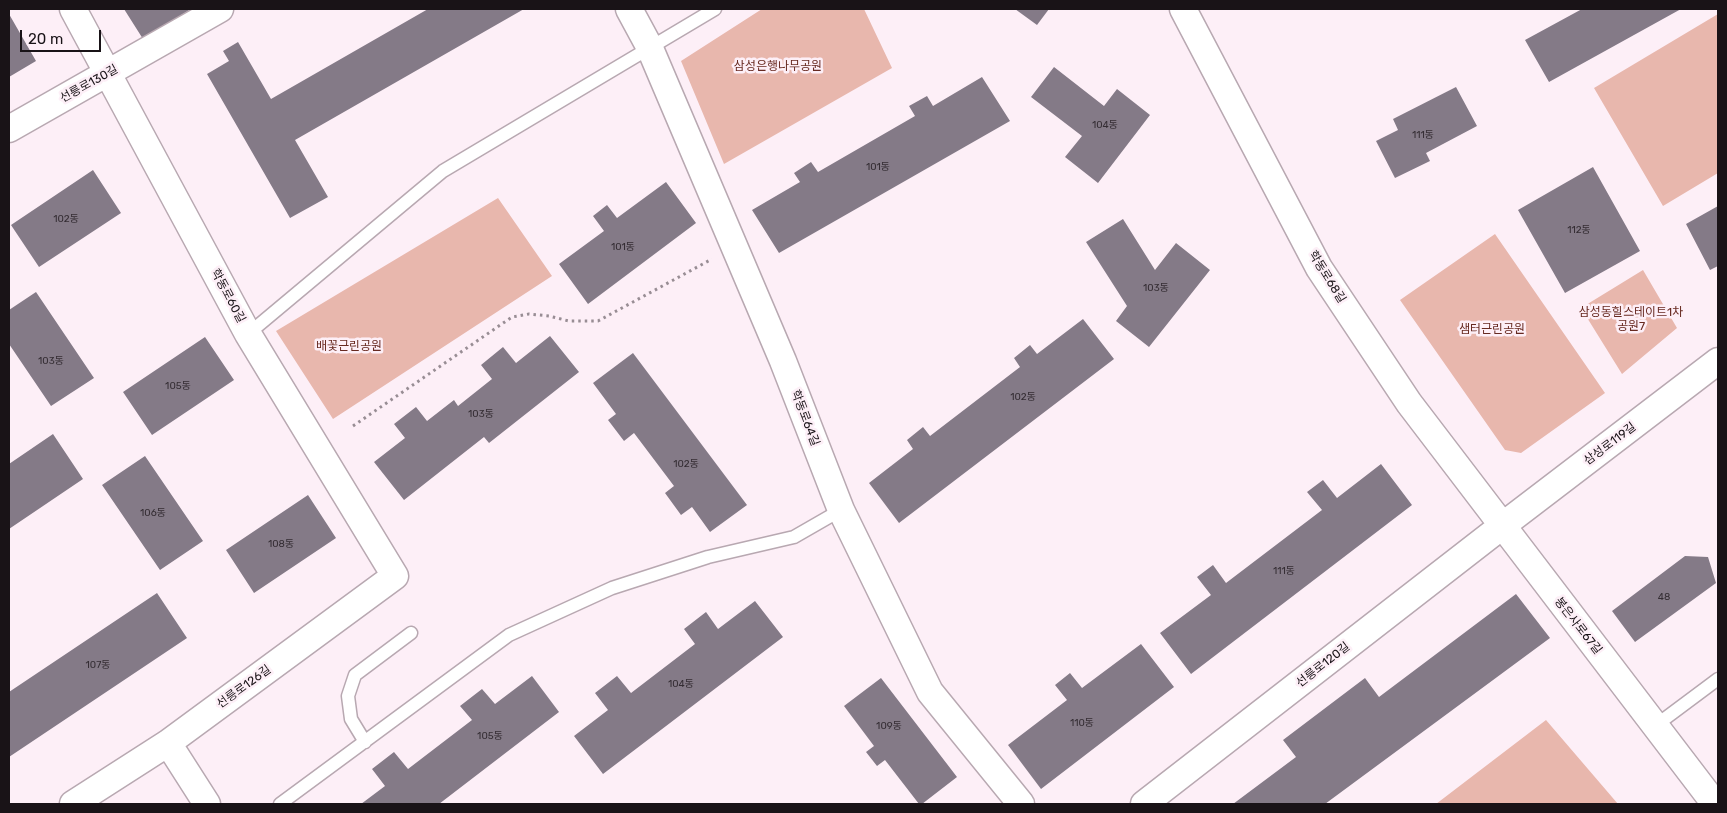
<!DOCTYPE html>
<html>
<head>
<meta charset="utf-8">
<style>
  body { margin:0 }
  #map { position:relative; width:1727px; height:813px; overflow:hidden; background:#fdeff7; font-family:Rubik,sans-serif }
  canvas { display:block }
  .frame { position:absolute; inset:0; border:10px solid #191317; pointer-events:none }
  .scale { position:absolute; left:20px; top:30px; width:81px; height:22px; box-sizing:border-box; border:2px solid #191317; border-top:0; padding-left:6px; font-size:15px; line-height:18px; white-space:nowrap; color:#191317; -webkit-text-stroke:4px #fdeff7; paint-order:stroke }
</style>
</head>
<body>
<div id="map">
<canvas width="1727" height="813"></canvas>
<div class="frame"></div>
<div class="scale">20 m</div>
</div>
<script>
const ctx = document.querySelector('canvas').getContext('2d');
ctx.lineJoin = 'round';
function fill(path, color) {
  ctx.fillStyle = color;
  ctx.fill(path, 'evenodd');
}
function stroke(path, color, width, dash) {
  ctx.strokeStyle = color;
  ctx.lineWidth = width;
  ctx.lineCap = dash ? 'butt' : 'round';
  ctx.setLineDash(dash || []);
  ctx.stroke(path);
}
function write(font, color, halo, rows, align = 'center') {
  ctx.font = font + ' Rubik,"Noto Sans KR",sans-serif';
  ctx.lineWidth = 5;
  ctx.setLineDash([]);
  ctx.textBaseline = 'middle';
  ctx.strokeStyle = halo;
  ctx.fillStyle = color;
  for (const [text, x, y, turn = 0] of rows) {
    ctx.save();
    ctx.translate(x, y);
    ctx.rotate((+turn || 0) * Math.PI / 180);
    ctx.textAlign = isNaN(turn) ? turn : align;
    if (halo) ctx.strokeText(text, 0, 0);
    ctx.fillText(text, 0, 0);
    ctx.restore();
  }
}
fill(new Path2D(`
  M762,9h102l28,59 -168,96 -43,-103z
  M1718,14v159l-55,33 -69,-118z
  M498,198l54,78 -219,143 -57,-88z
  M1495,234l110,159 -84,60 -16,-3 -105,-150z
  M1643,270l34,58 -55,46 -41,-66z
  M1546,720l72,84h-182z`), '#e8b7ad');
fill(new Path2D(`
  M124,9h67l-48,30z
  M428,9h96l-229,131 33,57 -38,21 -83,-144 22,-13 -6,-10 15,-9 33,57z
  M1015,9h34l-12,16z
  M1582,9h99l-132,73 -24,-42z
  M9,14l27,47 -27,16z
  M1054,67l50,39 13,-17 33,26 -52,68 -33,-26 17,-21 -51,-39z
  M982,77l28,44 -231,132 -27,-43 48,-28 -6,-9 17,-11 7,10 97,-56 -6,-10 18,-10 6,10z
  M1456,87l21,39 -51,27 4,8 -35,17 -19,-37 22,-11 -5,-11z
  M1593,167l47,84 -75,42 -47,-83z
  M93,170l28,43 -82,54 -28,-42z
  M666,182l30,41 -108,81 -29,-40 45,-33 -11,-15 14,-11 10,13z
  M1718,206v60l-8,4 -24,-46z
  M1123,219l32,51 21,-27 34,27 -61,77 -33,-26 11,-15 -41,-64z
  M36,292l58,86 -43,28 -42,-62v-34z
  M1083,319l31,40 -215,164 -30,-40 44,-34 -6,-9 16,-13 7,9 90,-69 -6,-9 16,-13 7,9z
  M550,336l29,36 -90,71 -5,-6 -80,63 -30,-38 31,-24 -11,-14 22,-17 11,14 27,-21 4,6 34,-27 -11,-14 22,-18 13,16z
  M205,337l29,43 -82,55 -29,-43z
  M633,353l114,152 -37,27 -18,-25 -11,8 -16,-22 9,-7 -40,-53 -10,8 -16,-21 8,-6 -23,-31z
  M53,434l30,45 -74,50v-65z
  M145,456l58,85 -43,29 -58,-85z
  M1381,464l31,41 -221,169 -31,-41 51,-38 -14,-18 16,-12 13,18 96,-73 -15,-18 16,-12 14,18z
  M308,495l28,43 -82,55 -28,-43z
  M1685,556l23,1 8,26 -81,59 -23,-31z
  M157,593l30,45 -178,119v-65z
  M1516,594l34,44 -225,166h-92l63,-47 -13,-17 82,-62 14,19z
  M755,601l28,36 -180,137 -29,-38 34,-26 -13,-17 22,-17 14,17 64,-49 -11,-15 22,-17 12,17z
  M1141,644l33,43 -133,102 -33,-44 59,-45 -12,-15 15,-12 12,15z
  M532,676l27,36 -120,92h-78l24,-18 -13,-17 22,-17 14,17 64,-49 -12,-14 22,-17 13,15z
  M881,678l76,99 -35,27h-3l-34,-44 -8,6 -11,-14 8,-6 -30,-40z`), '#847a87');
const service = new Path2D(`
  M248,334l195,-163 272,-162
  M1655,726l63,-47
  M365,742l-14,-23 -3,-23 7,-21 56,-42
  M280,804l229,-169 103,-47 96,-31 86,-20 47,-27`);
const minor = new Path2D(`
  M629,9l20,37 134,315 58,149 89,182 91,112
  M1183,9l136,259 90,135 306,401
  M9,129l211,-120
  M168,743l39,61
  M73,804l95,-61 227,-167 -147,-242 -175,-325
  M1144,804l358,-278 216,-165`);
stroke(service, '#b8a8b1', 15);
stroke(minor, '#b8a8b1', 29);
stroke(new Path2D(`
  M353,426l159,-109 17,-3 20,2 20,5h29l114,-62`), '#988d94', 3, [2.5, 4]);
stroke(service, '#fff', 12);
stroke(minor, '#fff', 26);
write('10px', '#342d33', null, [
  ["104동",1105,125],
  ["111동",1423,135],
  ["101동",878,167],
  ["102동",66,219],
  ["112동",1579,230],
  ["101동",623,247],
  ["103동",1156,288],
  ["103동",51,361],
  ["105동",178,386],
  ["102동",1023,397],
  ["103동",481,414],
  ["102동",686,464],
  ["106동",153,513],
  ["108동",281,544],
  ["111동",1284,571],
  ["48",1664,597],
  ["107동",98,665],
  ["104동",681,684],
  ["110동",1082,723],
  ["109동",889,726],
  ["105동",490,736]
]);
write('12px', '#672920', '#fdeff7', [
  ["삼성은행나무공원",778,67],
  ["삼성동힐스테이트1차",1631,313],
  ["공원7",1631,327],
  ["샘터근린공원",1492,330],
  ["배꽃근린공원",349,347]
]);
write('12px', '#191317', '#fdeff7', [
  ["선릉로130길",89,84,-29],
  ["학동로68길",1327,277,58],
  ["학동로60길",228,296,62],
  ["학동로64길",805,418,69],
  ["삼성로119길",1610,444,-37],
  ["봉은사로67길",1578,626,52],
  ["선릉로120길",1323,665,-38],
  ["선릉로126길",244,687,-36]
]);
</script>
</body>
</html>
